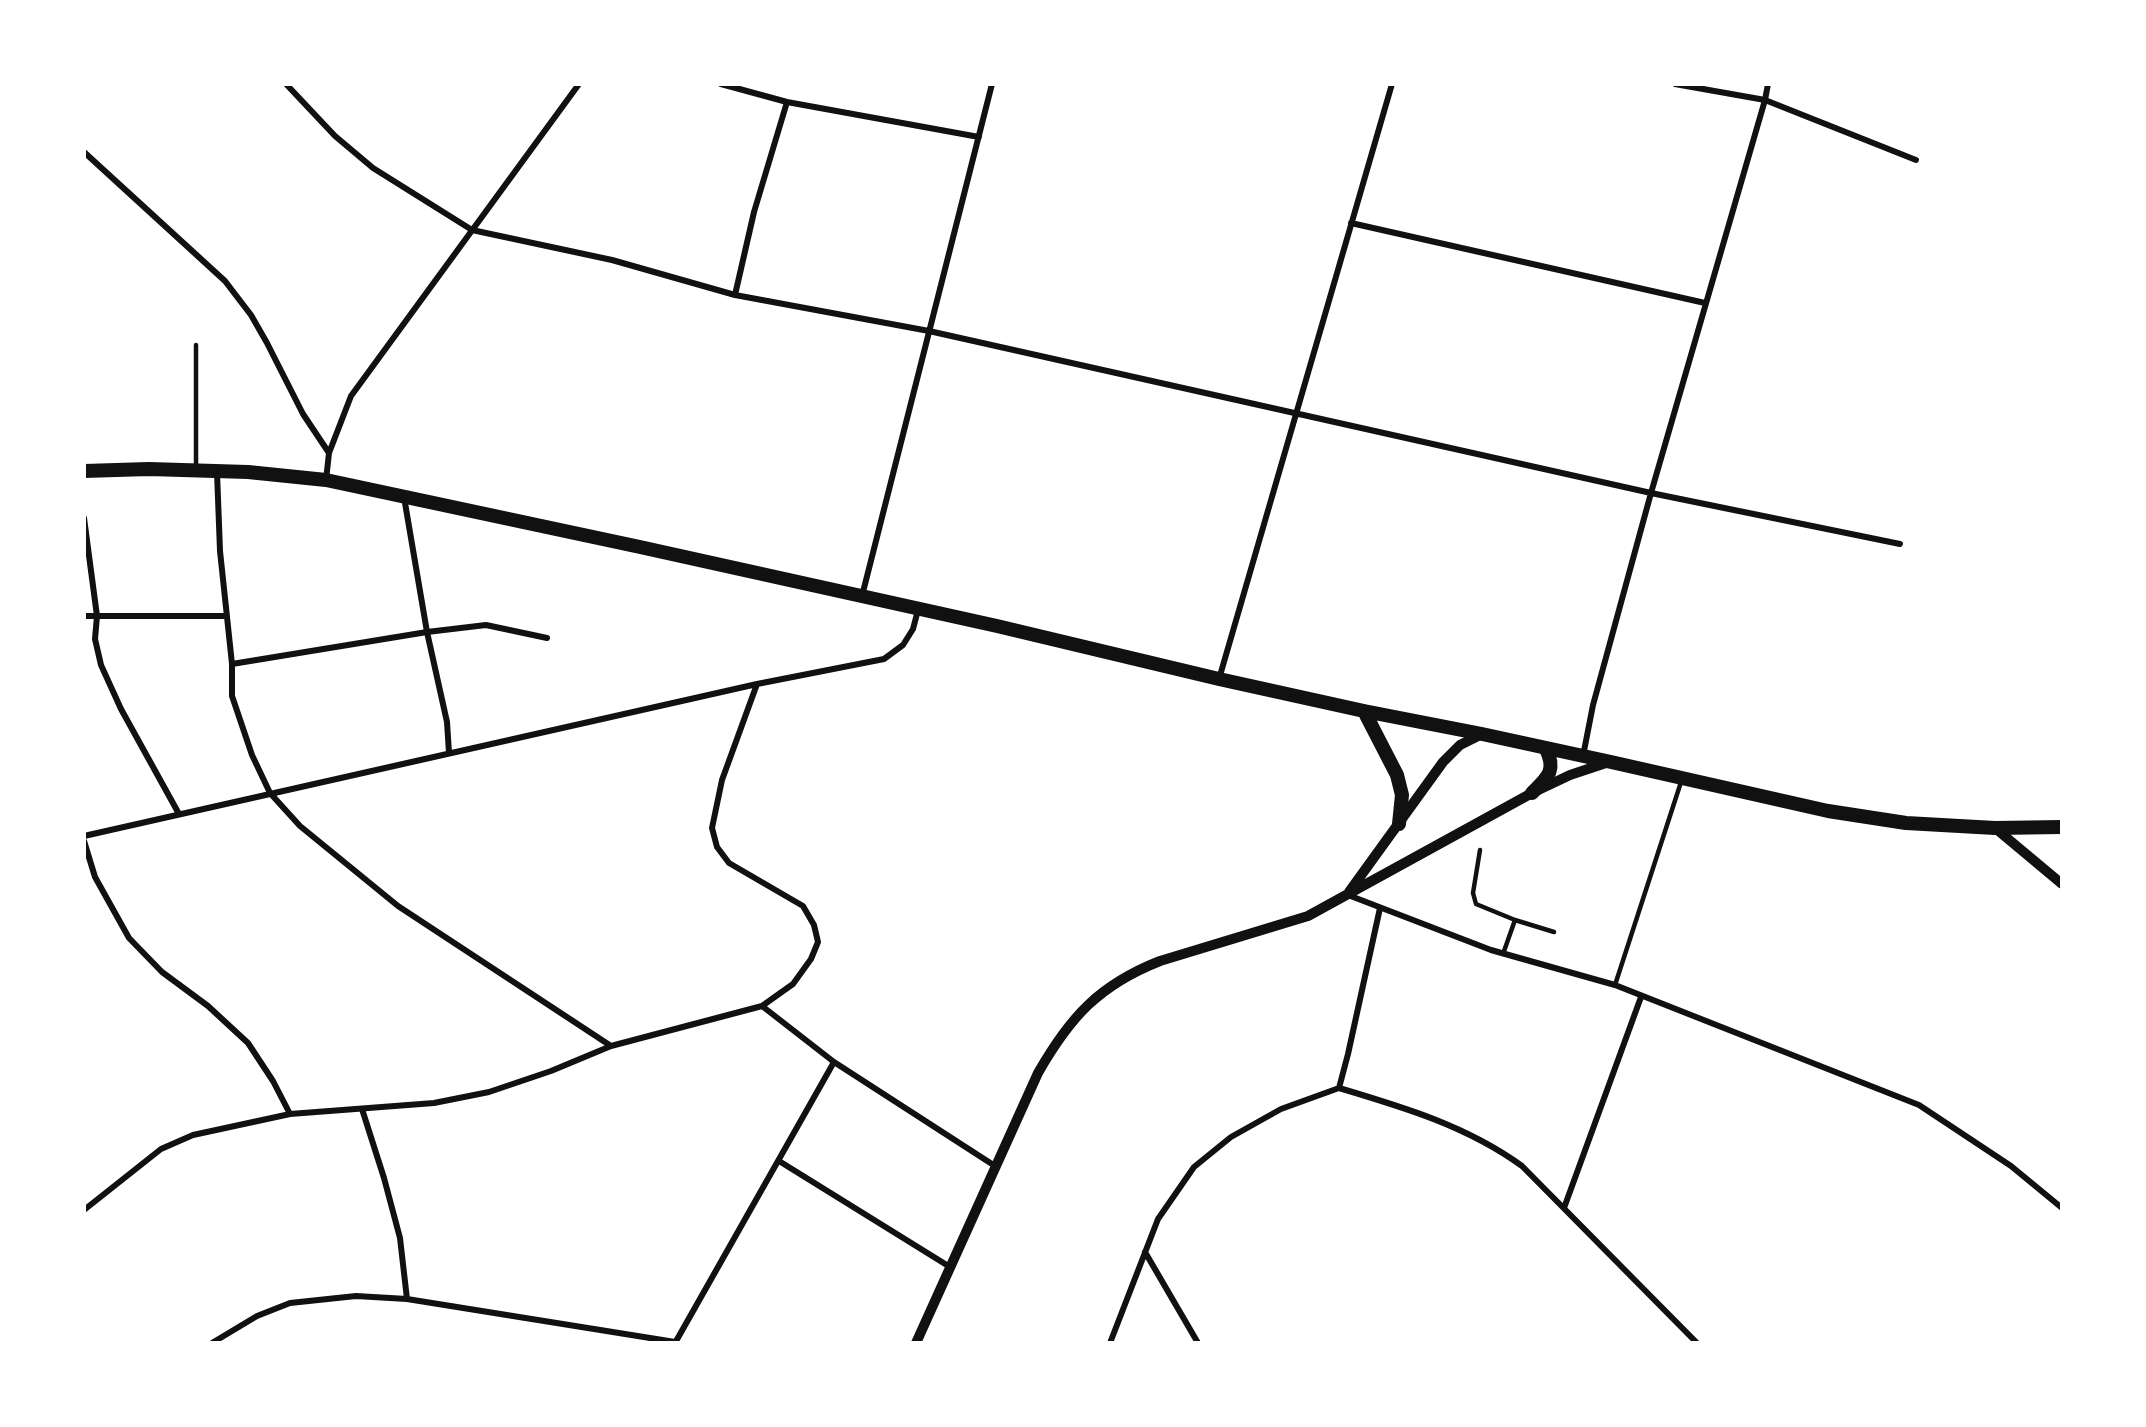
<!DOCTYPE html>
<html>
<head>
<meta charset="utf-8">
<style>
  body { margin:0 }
  #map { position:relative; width:2146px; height:1427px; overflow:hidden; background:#fff; font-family:Lora,serif }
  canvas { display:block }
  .frame { position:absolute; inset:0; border:86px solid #fff; pointer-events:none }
</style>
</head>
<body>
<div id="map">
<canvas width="2146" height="1427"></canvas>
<div class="frame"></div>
</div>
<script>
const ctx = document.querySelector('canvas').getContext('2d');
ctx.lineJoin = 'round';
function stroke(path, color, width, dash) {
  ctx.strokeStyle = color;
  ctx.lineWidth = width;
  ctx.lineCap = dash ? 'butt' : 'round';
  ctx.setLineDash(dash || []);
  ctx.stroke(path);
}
stroke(new Path2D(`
  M196,345v123
  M1480,850l-7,43 3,11 39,16 39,12
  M1503,954l12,-34
  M1615,985l67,-206`), '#111', 4.5);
stroke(new Path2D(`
  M286,84l49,52 38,32 99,62 140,30 123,35 194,36 722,162 249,51
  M721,84l66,18 192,35
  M1675,84l90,16 151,60
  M84,152l141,129 26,34 16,28 36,71 26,39
  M1351,223l354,80
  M735,295l19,-83 33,-110
  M217,472l3,79 12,113v32l20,59 18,38 30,33 98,80 213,140
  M326,480l3,-27 22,-57 228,-312
  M404,497l23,135 20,90 2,31
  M84,518l13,98 -2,23 6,26 20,44 58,105
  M862,596l130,-512
  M84,616h143
  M232,664l195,-32 59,-7 61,13
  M1219,679l173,-595
  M1583,756l10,-51 58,-212 114,-393 3,-16
  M84,836l673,-152 127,-25 19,-14 10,-16 5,-19
  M84,841l11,36 34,61 33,34 46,34 40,37 25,38 17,33
  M1348,895l143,55 124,35 304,120 92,61 51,42
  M834,1062l161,104
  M1339,1088c64,19 128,38 183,78l175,177
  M1339,1088l9,-34 32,-146
  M362,1109l22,69 16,60 7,61
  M779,1161l171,106
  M1564,1208l77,-211
  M84,1210l77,-61 32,-14 97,-21 144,-11 55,-11 62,-21 60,-25 151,-40 31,-22 18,-25 7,-17 -4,-17 -11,-19 -74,-43 -12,-16 -5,-19 10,-48 35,-96
  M1145,1252l53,91
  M212,1343l45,-27 33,-13 66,-7 51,3 268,43
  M675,1343l159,-281 -72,-56
  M1110,1343l48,-124 36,-52 37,-30 50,-28 58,-21`), '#111', 6);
stroke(new Path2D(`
  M1995,828l67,56
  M1349,892l94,-130 17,-17 22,-11
  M916,1343l122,-270c32,-56 61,-88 122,-112l148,-45 224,-123 38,-18 39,-13`), '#111', 10);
stroke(new Path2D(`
  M84,471l65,-2 99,3 78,8 314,67 357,79 222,53 145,32 118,23 129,28 217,49 78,12 89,5 67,-1
  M1364,711l33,64 5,20 -3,29
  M1532,793c15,-15 25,-22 14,-44`), '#111', 14);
</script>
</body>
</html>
